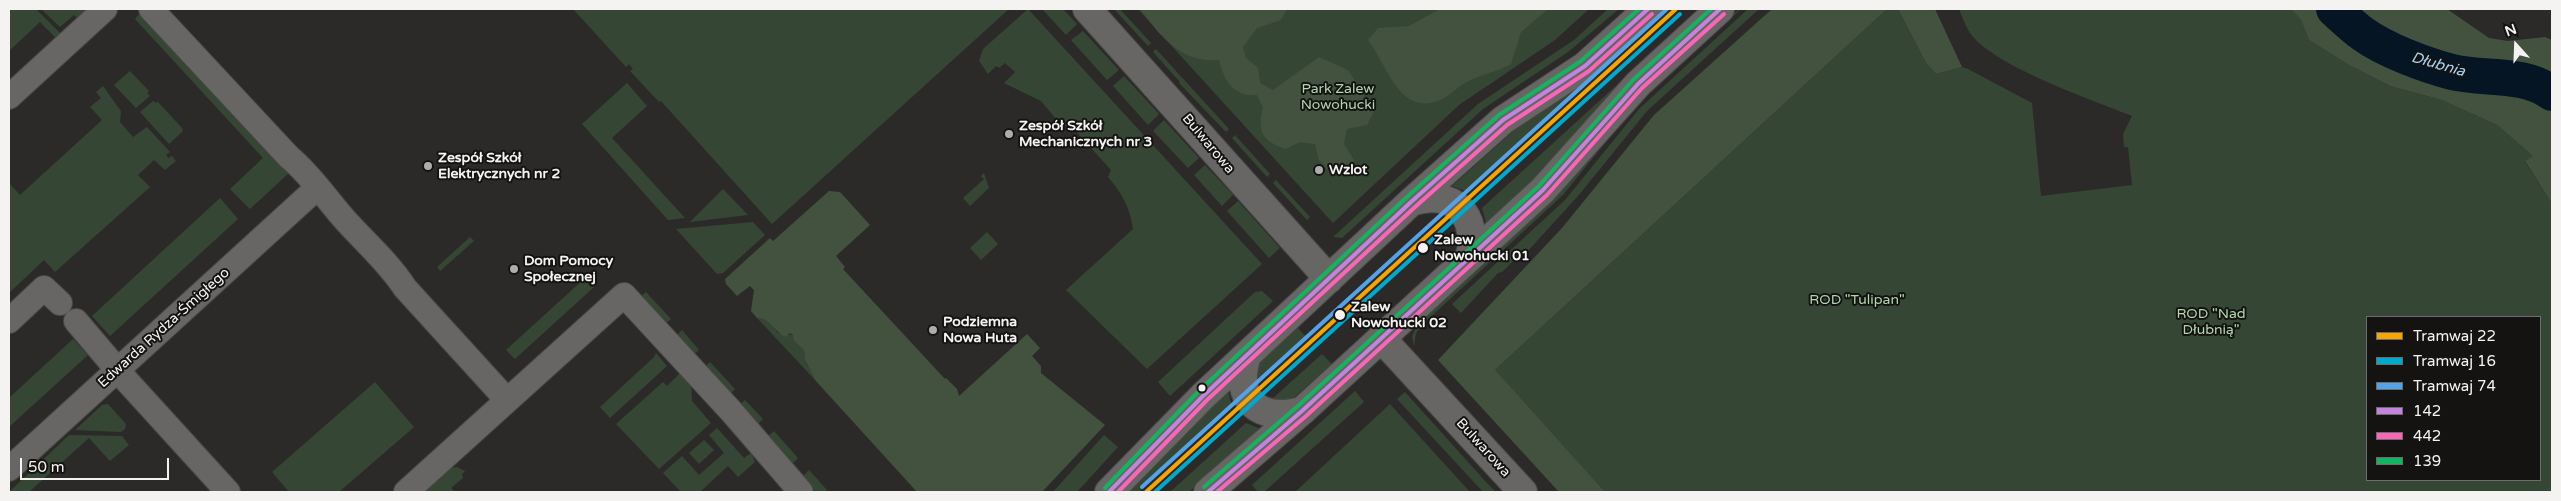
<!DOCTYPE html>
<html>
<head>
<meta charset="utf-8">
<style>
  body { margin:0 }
  #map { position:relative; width:2561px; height:501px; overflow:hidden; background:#2c2a29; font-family:"Varela Round",sans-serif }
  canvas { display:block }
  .frame { position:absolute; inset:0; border:10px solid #f5f3f2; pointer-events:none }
  .legend { position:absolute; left:2366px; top:316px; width:175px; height:165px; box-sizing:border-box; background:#141312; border:1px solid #6e6d6c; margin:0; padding:6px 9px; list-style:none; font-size:15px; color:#f5f3f2 }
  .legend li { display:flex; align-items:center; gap:10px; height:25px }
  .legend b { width:25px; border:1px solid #6e6d6c }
  .north { position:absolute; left:2491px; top:20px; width:50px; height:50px; -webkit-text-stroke:4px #141312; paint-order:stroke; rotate:340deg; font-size:14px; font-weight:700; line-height:20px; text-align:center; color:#f5f3f2 }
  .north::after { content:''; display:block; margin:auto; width:18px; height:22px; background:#f5f3f2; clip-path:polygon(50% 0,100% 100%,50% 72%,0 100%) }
  .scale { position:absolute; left:20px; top:458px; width:149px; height:22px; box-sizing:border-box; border:2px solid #f5f3f2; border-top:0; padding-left:6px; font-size:15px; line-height:18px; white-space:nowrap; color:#f5f3f2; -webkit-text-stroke:4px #141312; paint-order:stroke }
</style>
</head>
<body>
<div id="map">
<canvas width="2561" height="501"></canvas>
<div class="frame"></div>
<ul class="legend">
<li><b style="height:6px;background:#f7a600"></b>Tramwaj 22</li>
<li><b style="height:6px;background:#00a9ce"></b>Tramwaj 16</li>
<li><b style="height:6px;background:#53a3e8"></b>Tramwaj 74</li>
<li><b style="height:6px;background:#c483df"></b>142</li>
<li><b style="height:6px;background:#fa66b7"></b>442</li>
<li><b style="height:6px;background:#13b361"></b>139</li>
</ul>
<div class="north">N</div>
<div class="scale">50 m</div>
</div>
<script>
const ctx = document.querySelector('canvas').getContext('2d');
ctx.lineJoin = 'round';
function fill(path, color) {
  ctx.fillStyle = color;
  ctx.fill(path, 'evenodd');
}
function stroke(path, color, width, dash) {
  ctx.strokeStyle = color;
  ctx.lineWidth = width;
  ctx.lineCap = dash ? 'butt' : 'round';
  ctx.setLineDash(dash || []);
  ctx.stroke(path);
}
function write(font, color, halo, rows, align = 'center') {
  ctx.font = font + ' "Varela Round",sans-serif';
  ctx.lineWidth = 4;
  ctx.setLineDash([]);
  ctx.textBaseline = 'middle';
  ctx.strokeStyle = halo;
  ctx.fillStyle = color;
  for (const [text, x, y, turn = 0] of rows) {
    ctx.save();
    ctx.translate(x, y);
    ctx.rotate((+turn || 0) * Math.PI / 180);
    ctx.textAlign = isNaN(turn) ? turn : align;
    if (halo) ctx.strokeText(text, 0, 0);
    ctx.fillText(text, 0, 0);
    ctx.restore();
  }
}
fill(new Path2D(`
  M9,9h27l27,27 -5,4 -18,-18 -31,29z
  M41,9h52l-12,11 -7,-5 -14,12z
  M573,9h436l-237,215 -111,-123 -2,1 -29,-31 3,-2 -4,-5 -3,3z
  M1028,9l234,255 -115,105 -81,-79 67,-61c-3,-21 -11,-36 -25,-52l3,-7 -40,-44h-9l-21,-25 -37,-18 11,-11 -10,-9 -6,5 -3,-2 -8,8 -9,-13 4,-12z
  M1042,9h21l14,15 -11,11z
  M1114,9h6l31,34 -3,3z
  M1138,9h451l-34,31 -96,65 -126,118z
  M1608,9h11l-51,43 -85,57 -141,129 -9,-1 145,-133 96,-64z
  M1664,9h5l-201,183 -16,-6 67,-60 79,-57z
  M1700,9l-150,157 -64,57 -4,-15z
  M1739,9h2l-107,98 -71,88 -140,129 -7,9 -2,13 -2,-10 7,-14 138,-126 51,-62 33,-35z
  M1748,9h11l-112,102 -69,85 -52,57h-5l-19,19 -4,1 -37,40 -9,-9 113,-104 74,-91z
  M1887,9h11l28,54 10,11 26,-7 6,2 64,34 9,93 91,-11 -4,-38h-4l-1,-13 9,-18c-42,-17 -127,-46 -157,-77 -8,-8 -12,-20 -16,-30h332l10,11 8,20 40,25 41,21 52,14 55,25 36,31 -8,6 27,42v288h-947l-111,-121zM2367,317h173v163h-173z
  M141,12l148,161 -39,36 -20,-20 33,-31 -128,-139z
  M1083,31l36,39 -12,10 -36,-40z
  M1156,49l73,80 -3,3 -47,-49 1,-1 -27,-30z
  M130,71l19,20 -2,2 3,3 -14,12 -22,-23z
  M1124,76l35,38 -11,11 -35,-39z
  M627,83l20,23 -35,32 73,80 -17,2 -86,-96z
  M103,86l18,25 -1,11 13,15 14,-10 23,25 -4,3 2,3 4,-2 4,5 -11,9 -11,-10 -16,15 12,12 -95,85 -11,-12 -35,33v-110l11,12 82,-75 -12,-13 11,-9 -5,-6z
  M153,101l3,2 2,-1 24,26 1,3 -14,13 -29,-32z
  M1164,120l35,38 -11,10 -35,-37z
  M1235,135l35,39 -3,3 -35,-39z
  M1205,165l28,30 -11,11 -28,-31z
  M984,173l5,15 -19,18 -7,-8 21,-19 -3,-3z
  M1276,180l34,37 -3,3 -34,-37z
  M723,189l25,26 -58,7z
  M220,198l18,21 -128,117 -18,-20z
  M1238,201l42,47 -11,10 -42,-47z
  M753,222l12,13 -42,38 -6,1 -41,-45z
  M987,232l11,12 -17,16 -11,-12z
  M470,237l4,4 -34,30 -3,-4z
  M585,278l5,9h4l-79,72 -9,-9z
  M1262,291l11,10 -103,95 -12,-14 97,-90z
  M646,292l25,27 -7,6 -25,-27z
  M757,318c11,1 16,7 21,15l16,2v6l10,9 1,10 10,20z
  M1297,327l11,12 -50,44c-7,-25 23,-41 39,-56z
  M682,330l17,20 -7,6 -17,-19z
  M73,339l15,16 -79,72v-29z
  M656,353l11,13 -57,52 -10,-11 54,-50z
  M1322,354l10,10 -40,35 -8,3 -12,-3z
  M710,362l25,27 -7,7 -25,-28z
  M682,371l9,9 1,21 19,22 -52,46 -43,-45 47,-42 4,4z
  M375,382l39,45 -75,65h-50l-17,-20z
  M1228,391l4,15 -93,86h-13l41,-44z
  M1355,391l9,11 -100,90h-6l-6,-7z
  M1405,392l81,90 10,10h-13l-86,-93z
  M745,400l18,19 -7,7 -18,-20z
  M108,404l18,20 -1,5 -4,3 -46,-2 27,-25z
  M1390,404l80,88h-175z
  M1246,423l15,6 -72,63h-19z
  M717,428l27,30 7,-5 4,9 -17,15 -10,-11 -28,26h-19l-18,-19 19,-17 17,19 25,-22 -15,-18z
  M774,431l24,27 -7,7 -24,-28z
  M69,435l53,1 7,9 -19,16 -21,-23 -60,54h-20z
  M1104,435l14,12 -41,45h-24z
  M704,440l10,10 -15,14 -10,-11z
  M457,467l8,4 -3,3 1,4 -12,10 4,4h-32l26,-24z
  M809,470l18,20 -3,2h-8l-14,-15z`), '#364634');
fill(new Path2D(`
  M1140,9h147l-6,11 -24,8 -14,19 3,11 12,10 2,15 13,7 46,-33 29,13 26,41 -7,14 -20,4 -3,15 11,18 -7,14 -17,-3 -12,-13 -4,-16 -15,-2 -14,7c-22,-7 -30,-17 -23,-41l-6,-13c-24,2 -33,-15 -38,-35 -38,3 -58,-23 -79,-51z
  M1440,9h108l-27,23 -10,32c-15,9 -31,10 -46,19 -9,5 -15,13 -25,17 -40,18 -54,-37 -72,-60l10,-12 31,-2z
  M1772,9h115l-392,361 110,122h-46l-121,-132 124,-132 92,-113z
  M1898,9h37l27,58 -26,7 -10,-11z
  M2291,9h156l42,29 19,3 37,-4 7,3v164l-27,-43 8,-5 -36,-31 -55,-25 -52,-14 -41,-21 -40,-25 -8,-20z
  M829,191l11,1 30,33 -34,31 9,11 -2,2 102,110 1,-1 11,11 2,7 68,-62 13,14 -8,8 9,10v7l64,52 -63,67h-125l-102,-112 -10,-20 -1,-10 -10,-9 -1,-6 -3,-2 -5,4c-11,-6 -14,-18 -28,-19l-6,-7 3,-21 -4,-4 -13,10 -11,-12 -1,-5 45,-41 3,3z`), '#42523f');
stroke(new Path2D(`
  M2334,9c9,8 19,18 29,25 22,16 62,31 89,38 34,8 70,0 100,21`), '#051523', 36);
const minor = new Path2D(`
  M151,9l138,148c23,19 38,43 57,64 20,22 43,42 59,67l102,112
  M9,97l96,-88
  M9,321l35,-33 16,15
  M76,321l50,59 102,112
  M9,469l309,-282
  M406,492l218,-197 107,116 70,81`);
const tertiary = new Path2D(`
  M1087,9l242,270
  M1411,202c44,-14 67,13 59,55
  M1381,338l142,154
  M1247,355c-14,45 11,67 55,56
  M1109,492l94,-96 208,-194 92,-82 82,-54 63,-57
  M1208,492l94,-81 241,-221 95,-106 82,-75`);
stroke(minor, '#4a4847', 26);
stroke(tertiary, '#4a4847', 30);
stroke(minor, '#676664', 24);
stroke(tertiary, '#676664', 28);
stroke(new Path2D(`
  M1109,492l94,-96 208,-194 92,-82 82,-54 63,-57
  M1208,492l94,-81 241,-221 95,-106 82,-75`), '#c483df', 4);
stroke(new Path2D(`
  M1118,492l89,-92 208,-193 92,-82 82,-54 63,-57
  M1217,492l89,-76 241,-221 95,-107 82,-74`), '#fa66b7', 4);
stroke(new Path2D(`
  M1204,487l94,-81 241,-220 94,-106 78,-71
  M1105,488l94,-97 208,-194 92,-82 82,-54 58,-52`), '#13b361', 4);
stroke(new Path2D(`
  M1146,492l530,-483`), '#f7a600', 4);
stroke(new Path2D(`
  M1155,492l525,-478`), '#00a9ce', 4);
stroke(new Path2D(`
  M1142,487l525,-478`), '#53a3e8', 4);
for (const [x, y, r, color] of [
  [1009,134,5,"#afadac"],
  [428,166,5,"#afadac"],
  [1319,170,5,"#afadac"],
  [1423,248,6,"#f5f3f2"],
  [514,269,5,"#afadac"],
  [1340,315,6,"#f5f3f2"],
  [933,330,5,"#afadac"],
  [1202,388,4.5,"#f5f3f2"]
]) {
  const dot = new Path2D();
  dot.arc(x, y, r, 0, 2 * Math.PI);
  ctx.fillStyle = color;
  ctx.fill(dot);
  stroke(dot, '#141312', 2);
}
write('14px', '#b1d7ac', '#141312', [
  ["Park Zalew",1338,89],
  ["Nowohucki",1338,105],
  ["ROD \"Tulipan\"",1857,300],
  ["ROD \"Nad",2211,314],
  ["Dłubnią\"",2211,330]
]);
write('bold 14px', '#f5f3f2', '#141312', [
  ["Zespół Szkół",1019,126],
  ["Mechanicznych nr 3",1019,142],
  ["Zespół Szkół",438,158],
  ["Elektrycznych nr 2",438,174],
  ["Wzlot",1329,170],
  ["Dom Pomocy",524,261],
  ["Społecznej",524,277],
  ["Podziemna",943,322],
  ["Nowa Huta",943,338]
], 'left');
write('14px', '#f5f3f2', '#141312', [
  ["Bulwarowa",1208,144,50],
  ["Edwarda Rydza-Śmigłego",164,328,-42],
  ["Bulwarowa",1483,448,48]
]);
write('bold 14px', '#f5f3f2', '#141312', [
  ["Zalew",1434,240],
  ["Nowohucki 01",1434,256],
  ["Zalew",1351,307],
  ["Nowohucki 02",1351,323]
], 'left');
write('italic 15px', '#a4d2f7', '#141312', [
  ["Dłubnia",2438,65,16]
]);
</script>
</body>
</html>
